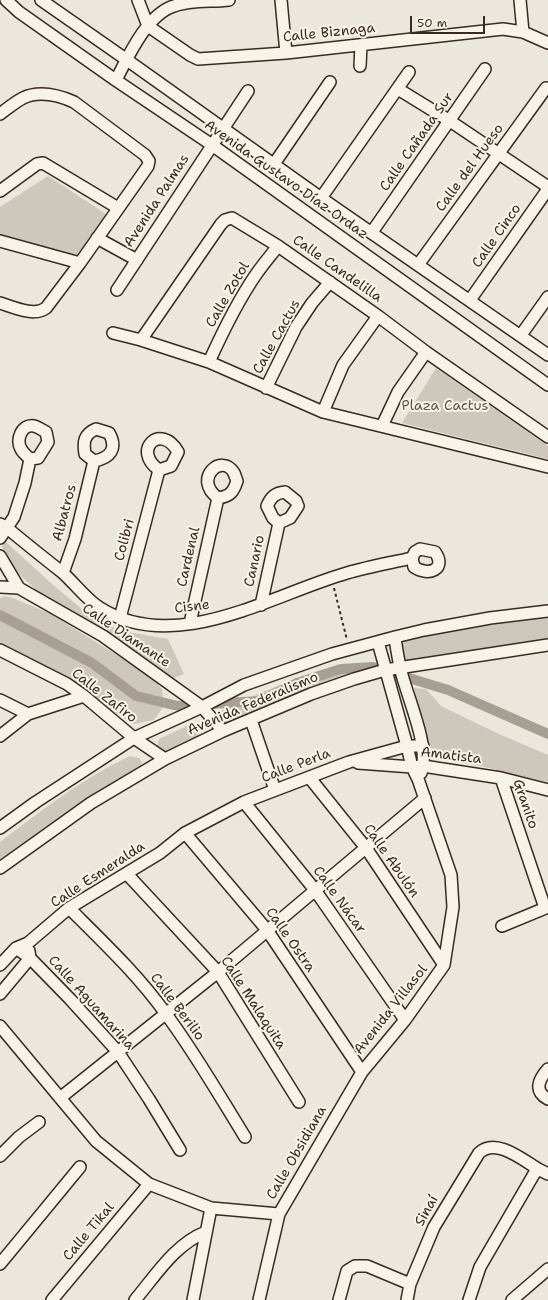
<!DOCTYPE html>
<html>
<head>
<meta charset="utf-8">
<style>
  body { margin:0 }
  #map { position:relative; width:548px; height:1300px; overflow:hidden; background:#ece7dc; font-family:"Shantell Sans",sans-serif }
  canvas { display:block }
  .scale { position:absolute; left:410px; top:16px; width:75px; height:18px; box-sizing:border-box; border:2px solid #3b2a1e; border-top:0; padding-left:5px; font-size:12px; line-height:14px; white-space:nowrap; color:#3b2a1e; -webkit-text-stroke:3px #f7f3e8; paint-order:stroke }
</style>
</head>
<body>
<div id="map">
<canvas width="548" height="1300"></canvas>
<div class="scale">50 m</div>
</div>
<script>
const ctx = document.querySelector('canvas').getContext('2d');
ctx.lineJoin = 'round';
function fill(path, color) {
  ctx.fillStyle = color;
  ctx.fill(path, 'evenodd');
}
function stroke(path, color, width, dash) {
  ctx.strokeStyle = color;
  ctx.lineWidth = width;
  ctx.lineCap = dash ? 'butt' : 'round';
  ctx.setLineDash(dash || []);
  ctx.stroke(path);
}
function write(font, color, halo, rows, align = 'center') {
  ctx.font = font + ' "Shantell Sans",sans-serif';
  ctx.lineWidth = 4;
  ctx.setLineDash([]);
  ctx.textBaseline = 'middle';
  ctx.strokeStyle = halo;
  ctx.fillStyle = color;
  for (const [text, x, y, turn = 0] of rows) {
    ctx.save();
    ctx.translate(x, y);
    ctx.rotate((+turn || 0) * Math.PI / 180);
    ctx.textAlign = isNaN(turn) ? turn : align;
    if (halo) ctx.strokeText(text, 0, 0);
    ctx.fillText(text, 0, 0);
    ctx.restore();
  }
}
fill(new Path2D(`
  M48,176l58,38 -29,42 -77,-20v-29z
  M436,368l112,78v13l-146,-36z
  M6,542l46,42 44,37 27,10 45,8 16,35 -13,5 -125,-80 -28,-26 -15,-22 -1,-6z
  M4,596l6,1 41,17 98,61 13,14 2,17 -10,14 -20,4 -22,-13 -55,-38 -57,-31v-44z
  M548,611v34l-148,22 -5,-30z
  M342,664l6,1 4,6 -7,7 -120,48 -8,-10 5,-6 29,-13 36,-15z
  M414,688l12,1 15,17 58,28 49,21v33l-19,-5 -35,-14 -40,-8 -18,-7 -7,-7 -3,-8z
  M193,724l7,7 -3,7 -31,17 -10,-6 3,-10 28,-13z
  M130,756l9,2 3,4 -2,5 -33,21 -107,72v-18c41,-31 83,-64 130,-86z`), '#cec8bc');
stroke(new Path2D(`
  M0,615l92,48 44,33 42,10 82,-5 37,-18 44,-14 32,-2 75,23 100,44`), '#a89f93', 10);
const minor = new Path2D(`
  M6,0l13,12 95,67 98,66 336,240
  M41,0l86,60 194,138 227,157
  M138,0l10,26 42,29 8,4 88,-6 217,-24 20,3 25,11
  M281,0l5,53
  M520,0l3,32
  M360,66l1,-21
  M116,80c12,-23 31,-66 58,-74 16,-6 37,-4 55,-6
  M398,89l52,32 98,66
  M0,114c7,-5 15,-12 23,-16 17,-8 35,-3 51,4l71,53 4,6 -1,5 -68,97 -34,45c-12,9 -33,-1 -46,-5
  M274,164l56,-82
  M0,191l37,-27 6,-1 75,45
  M321,198l88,-126
  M372,232l113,-163
  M97,238l40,22
  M0,241l80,22
  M418,265l128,-177
  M117,290l131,-199
  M470,300l78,-111
  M113,333l28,7 68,22 114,50 225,55
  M521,335l27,-38
  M141,340l80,-116 4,-4 7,-2 46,28 100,70 48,36 122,85
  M209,362c14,-31 29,-62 48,-89 7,-10 14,-18 21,-27
  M266,388l30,-61 16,-24 18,-21
  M323,412l20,-47 35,-49
  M382,426l16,-34 28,-40
  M0,524l6,3c19,16 38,31 57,46 12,11 24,27 37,35 76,48 173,-14 247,-35 21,-6 43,-10 65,-15l3,-6 5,-3 15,3c12,17 -6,25 -21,15l-2,-9
  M0,538l14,-21 11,-34 5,-24c-3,-3 -7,-6 -9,-10 -5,-9 0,-25 13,-23 4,1 8,4 12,6l2,10 -10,16 -8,1
  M0,556l19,32
  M63,573l12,-34 19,-78 -9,-7c-2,-12 -1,-20 11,-25l13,4c9,16 1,25 -15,28
  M0,587l19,1 84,48 99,71 21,24
  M261,605l18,-82 -6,-5 -6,-12c4,-9 8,-13 18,-14l11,9 2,5 -8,12 -11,5
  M120,618l39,-148c-28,-20 2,-48 19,-18l-7,14 -12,4
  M190,623l28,-125c-26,-19 4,-46 16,-25 1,2 2,6 3,8 -4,12 -7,15 -19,17
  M395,637c1,10 3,20 5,30 6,28 31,80 21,106
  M0,650l67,34 17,12 50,42 31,21
  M0,700l28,14
  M251,720l24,70
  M0,736l28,-22 56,-18
  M358,763l54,4 11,-1 78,12 47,12
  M309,777l57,71 78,117
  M501,778l44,130
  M244,802l71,88 90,130
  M0,828l36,-26 98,-64 68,-31 42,-22 88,-31 63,-17 29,-7 66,-12 58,-7
  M185,833l82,97 95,142
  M0,868l91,-65 74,-44 58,-28 88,-37 43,-15 31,-9 163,-25
  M127,874l91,98 81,130
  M69,908c34,34 69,67 97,106 29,39 53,81 79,123
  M502,926l46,-19
  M16,948l14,10 40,41 48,53 31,47 31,51
  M0,965l16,-17 12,-5 41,-35 91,-55 25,-20 59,-31 105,-40 58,-16h16
  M0,994l30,-36 -1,-7
  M0,1026l96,115 53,43 62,24 68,6
  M548,1069c-9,10 -15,22 0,30
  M60,1098l158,-126 207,-174
  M0,1156l19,-19 20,-15
  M0,1264l80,-97
  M52,1300l97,-116
  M135,1300c21,-25 40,-56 71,-68
  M193,1300l18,-92
  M259,1300l20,-86 83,-142 43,-52 39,-55 9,-58 -2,-32 -33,-96 -6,-12 -5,-21 -29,-104
  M339,1300l8,-29 8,-5h12l43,18
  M407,1300l3,-16 24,-57 45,-74c17,-16 44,7 59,16
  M469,1300l11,-33 54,-93 4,-5 10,5
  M512,1300l36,-31`);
stroke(minor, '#3b2a1e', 14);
stroke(new Path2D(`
  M334,588l13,52`), '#3b2a1e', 2, [3, 3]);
stroke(minor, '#f7f3e8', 11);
write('14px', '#3b2a1e', '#f7f3e8', [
  ["Calle Biznaga",329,33,-6],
  ["Calle Cañada Sur",417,142,-55],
  ["Calle del Hueso",470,168,-54],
  ["Avenida Gustavo Díaz Ordaz",286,180,35],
  ["Avenida Palmas",157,201,-57],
  ["Calle Cinco",497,236,-55],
  ["Calle Candelilla",337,269,35],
  ["Calle Zotol",228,295,-60],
  ["Calle Cactus",277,337,-61],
  ["Albatros",65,513,-75],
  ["Colibri",125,540,-75],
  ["Cardenal",189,557,-77],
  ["Canario",255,561,-78],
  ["Cisne",192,607,-7],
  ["Calle Diamante",126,636,34],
  ["Calle Zafiro",104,696,38],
  ["Avenida Federalismo",253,704,-23],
  ["Amatista",451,756,7],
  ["Calle Perla",296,766,-21],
  ["Granito",525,804,71],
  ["Calle Abulón",391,861,55],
  ["Calle Esmeralda",98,875,-33],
  ["Calle Nácar",339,900,54],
  ["Calle Ostra",290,940,55],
  ["Calle Aguamarina",91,1003,48],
  ["Calle Malaquita",253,1003,57],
  ["Calle Berilio",177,1007,53],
  ["Avenida Villasol",391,1010,-52],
  ["Calle Obsidiana",297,1153,-60],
  ["Sinaí",427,1211,-61],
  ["Calle Tikal",89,1232,-50]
]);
write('14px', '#605246', '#f7f3e8', [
  ["Plaza Cactus",445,406]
]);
</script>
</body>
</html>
